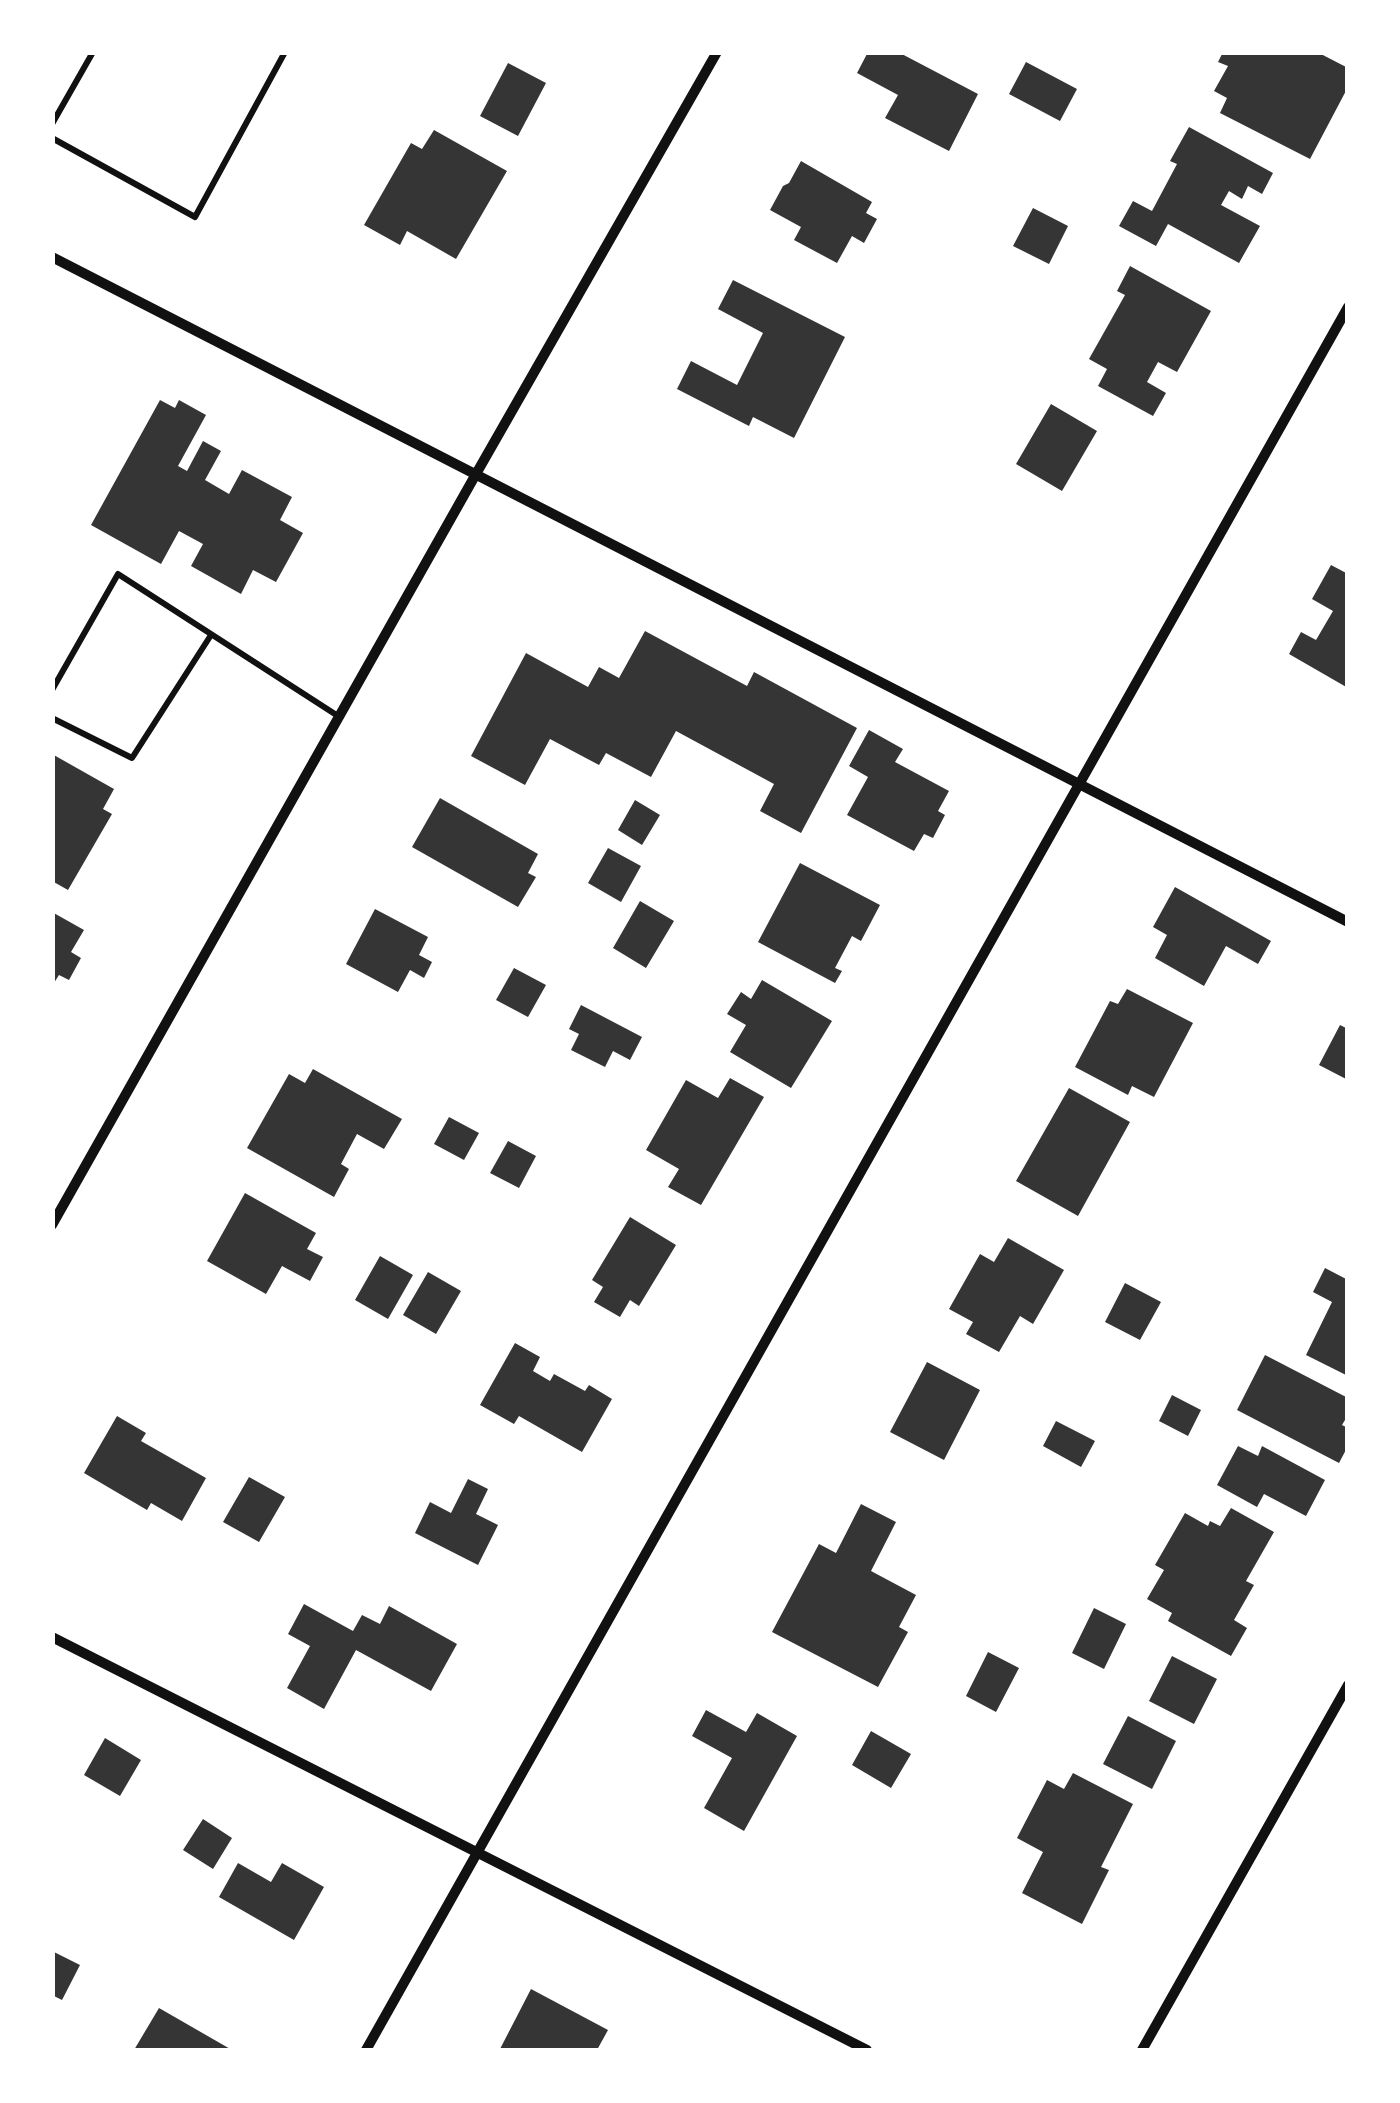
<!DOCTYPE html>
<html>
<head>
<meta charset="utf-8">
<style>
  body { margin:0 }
  #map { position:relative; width:1400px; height:2103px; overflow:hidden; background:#fff; font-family:"Titillium Web",sans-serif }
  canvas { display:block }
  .frame { position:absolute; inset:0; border:55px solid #fff; pointer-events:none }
</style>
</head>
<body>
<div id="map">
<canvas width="1400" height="2103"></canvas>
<div class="frame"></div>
</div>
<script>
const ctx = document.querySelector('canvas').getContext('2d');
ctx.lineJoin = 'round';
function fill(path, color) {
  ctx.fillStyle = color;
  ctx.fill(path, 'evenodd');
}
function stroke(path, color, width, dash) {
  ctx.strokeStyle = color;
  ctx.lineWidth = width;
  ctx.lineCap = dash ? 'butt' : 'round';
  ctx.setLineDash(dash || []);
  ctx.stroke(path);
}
fill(new Path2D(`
  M868,52h30l80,42 -29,57 -64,-33 13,-23 -41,-22z
  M1223,52h94l31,16v19l-38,72 -90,-46 7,-15 -13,-7 14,-25 -10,-4z
  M1026,62l51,27 -17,32 -51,-27z
  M508,63l38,20 -28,53 -38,-20z
  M1189,127l84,46 -11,21 -14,-8 -6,13 -13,-8 -8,14 39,21 -21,37 -71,-39 -12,22 -37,-20 14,-25 19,10 25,-47 -7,-3z
  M434,130l73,41 -51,88 -49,-28 -7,14 -36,-20 47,-82 11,6z
  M801,161l71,41 -6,11 11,6 -13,24 -12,-7 -15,27 -43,-23 7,-13 -31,-17 13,-24 6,-3z
  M1033,208l35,18 -19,38 -36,-18z
  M1130,266l81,45 -34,61 -19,-10 -11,20 19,11 -13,23 -55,-30 9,-17 -18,-10 36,-64 -8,-4z
  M733,280l112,57 -51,101 -41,-21 -4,9 -72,-37 14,-28 46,24 26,-52 -45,-24z
  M160,400l15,8 4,-8 27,15 -28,51 9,5 16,-30 18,10 -16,29 24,14 13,-24 50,27 -12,23 23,13 -27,49 -23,-12 -12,24 -50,-28 12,-22 -24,-13 -18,33 -70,-39z
  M1051,404l46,27 -35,60 -46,-27z
  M1331,565l17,9v114l-59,-34 12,-22 15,8 17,-29 -21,-12z
  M645,631l102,55 7,-14 103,56 -56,105 -41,-22 14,-27 -98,-53 -25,46 -45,-24 -7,12 -49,-26 -25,46 -54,-29 55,-103 62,34 11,-20 20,11z
  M869,730l34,19 -8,13 54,29 -11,20 7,4 -12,23 -9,-4 -10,17 -67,-36 21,-38 -19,-11z
  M52,754l62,35 -11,20 9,5 -44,76 -16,-9z
  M440,798l98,56 -10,19 8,4 -18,30 -106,-60z
  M635,800l25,15 -18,30 -24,-15z
  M608,848l33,18 -20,36 -33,-19z
  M800,863l80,42 -19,36 -9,-5 -17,32 7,3 -7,12 -77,-41z
  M1175,887l96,54 -13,23 -32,-18 -22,40 -49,-28 12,-23 -14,-8z
  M640,901l34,20 -28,47 -33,-20z
  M375,909l53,28 -9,18 13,7 -8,16 -14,-8 -12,22 -52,-28z
  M52,912l32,18 -13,22 10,6 -12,22 -10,-5 -7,11z
  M514,968l32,17 -18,32 -32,-17z
  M762,980l70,41 -41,67 -61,-36 16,-27 -19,-11 14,-22 10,7z
  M1127,989l66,34 -39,74 -22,-11 -4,9 -53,-28 35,-66 8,3z
  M581,1005l61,32 -12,23 -17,-9 -8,16 -34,-17 8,-16 -10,-5z
  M1340,1025l8,4v51l-29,-15z
  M313,1069l89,50 -18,30 -27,-15 -16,30 8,5 -15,28 -87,-49 42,-74 16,9z
  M730,1078l34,19 -63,108 -33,-18 11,-18 -33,-19 40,-70 32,18z
  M1069,1088l61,34 -52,94 -62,-35z
  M449,1117l30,16 -15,27 -30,-16z
  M508,1141l28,15 -17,32 -29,-15z
  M245,1193l71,40 -9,16 16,8 -13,24 -28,-15 -16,28 -59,-33z
  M630,1217l46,28 -37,61 -9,-6 -10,17 -26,-15 9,-15 -11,-7z
  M1008,1238l56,32 -31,54 -13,-8 -21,36 -33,-18 7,-12 -24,-13 31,-55 14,8z
  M380,1256l33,19 -25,44 -33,-19z
  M1325,1268l23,12v96l-42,-21 26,-53 -19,-10z
  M428,1272l33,19 -25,43 -33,-19z
  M1125,1283l36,19 -21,38 -35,-18z
  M515,1343l25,14 -7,14 17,10 4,-7 31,17 4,-6 23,14 -30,53 -63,-36 -5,8 -34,-19z
  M1265,1355l83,43v17l-6,10 6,3v18l-9,17 -102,-53z
  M927,1362l53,28 -36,70 -54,-28z
  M1172,1395l29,15 -13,26 -29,-15z
  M117,1416l29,17 -5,8 65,37 -24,43 -31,-18 -4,7 -63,-37z
  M1056,1421l39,20 -14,26 -38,-21z
  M1238,1446l20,10 4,-10 63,34 -19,36 -42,-22 -7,13 -40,-22z
  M249,1477l36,20 -26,45 -36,-20z
  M468,1479l20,10 -12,25 22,11 -20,40 -63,-32 15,-31 21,11z
  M861,1504l35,18 -25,49 45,24 -17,32 9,5 -30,55 -106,-55 47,-88 17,9z
  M1231,1508l43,24 -28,49 8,4 -20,35 13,8 -16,28 -63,-35 4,-8 -25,-14 17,-29 -9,-5 30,-52 23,13 2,-5 10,5z
  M304,1604l49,27 9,-16 18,9 9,-18 68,38 -26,47 -75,-41 -32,59 -37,-21 23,-42 -22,-12z
  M1094,1608l32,16 -22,45 -32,-16z
  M988,1652l31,16 -23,44 -30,-16z
  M1172,1656l45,23 -23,45 -45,-23z
  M706,1710l40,22 11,-19 40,23 -53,95 -40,-23 28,-50 -40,-22z
  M1128,1716l48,25 -24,48 -49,-25z
  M871,1731l40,23 -20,34 -39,-23z
  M105,1738l36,22 -21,36 -36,-21z
  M1073,1773l60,31 -32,63 8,3 -27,54 -60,-31 21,-41 -26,-14 30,-58 17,9z
  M203,1819l29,19 -19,31 -30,-19z
  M238,1863l33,19 11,-19 42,24 -30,53 -75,-43z
  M52,1951l28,14 -18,35 -10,-5z
  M531,1989l77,41 -11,20 -97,-1z
  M159,2008l73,42h-98z`), '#353535');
stroke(new Path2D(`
  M52,124l41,-72
  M52,138l143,79 90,-165
  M52,690l66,-116 220,142
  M52,718l80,40 79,-123`), '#111', 6);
stroke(new Path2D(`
  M52,257l1296,665
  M52,1225l424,-751 241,-422
  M52,1637l815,413
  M366,2050l982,-1743
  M1142,2050l206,-365`), '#111', 10);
</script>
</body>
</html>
